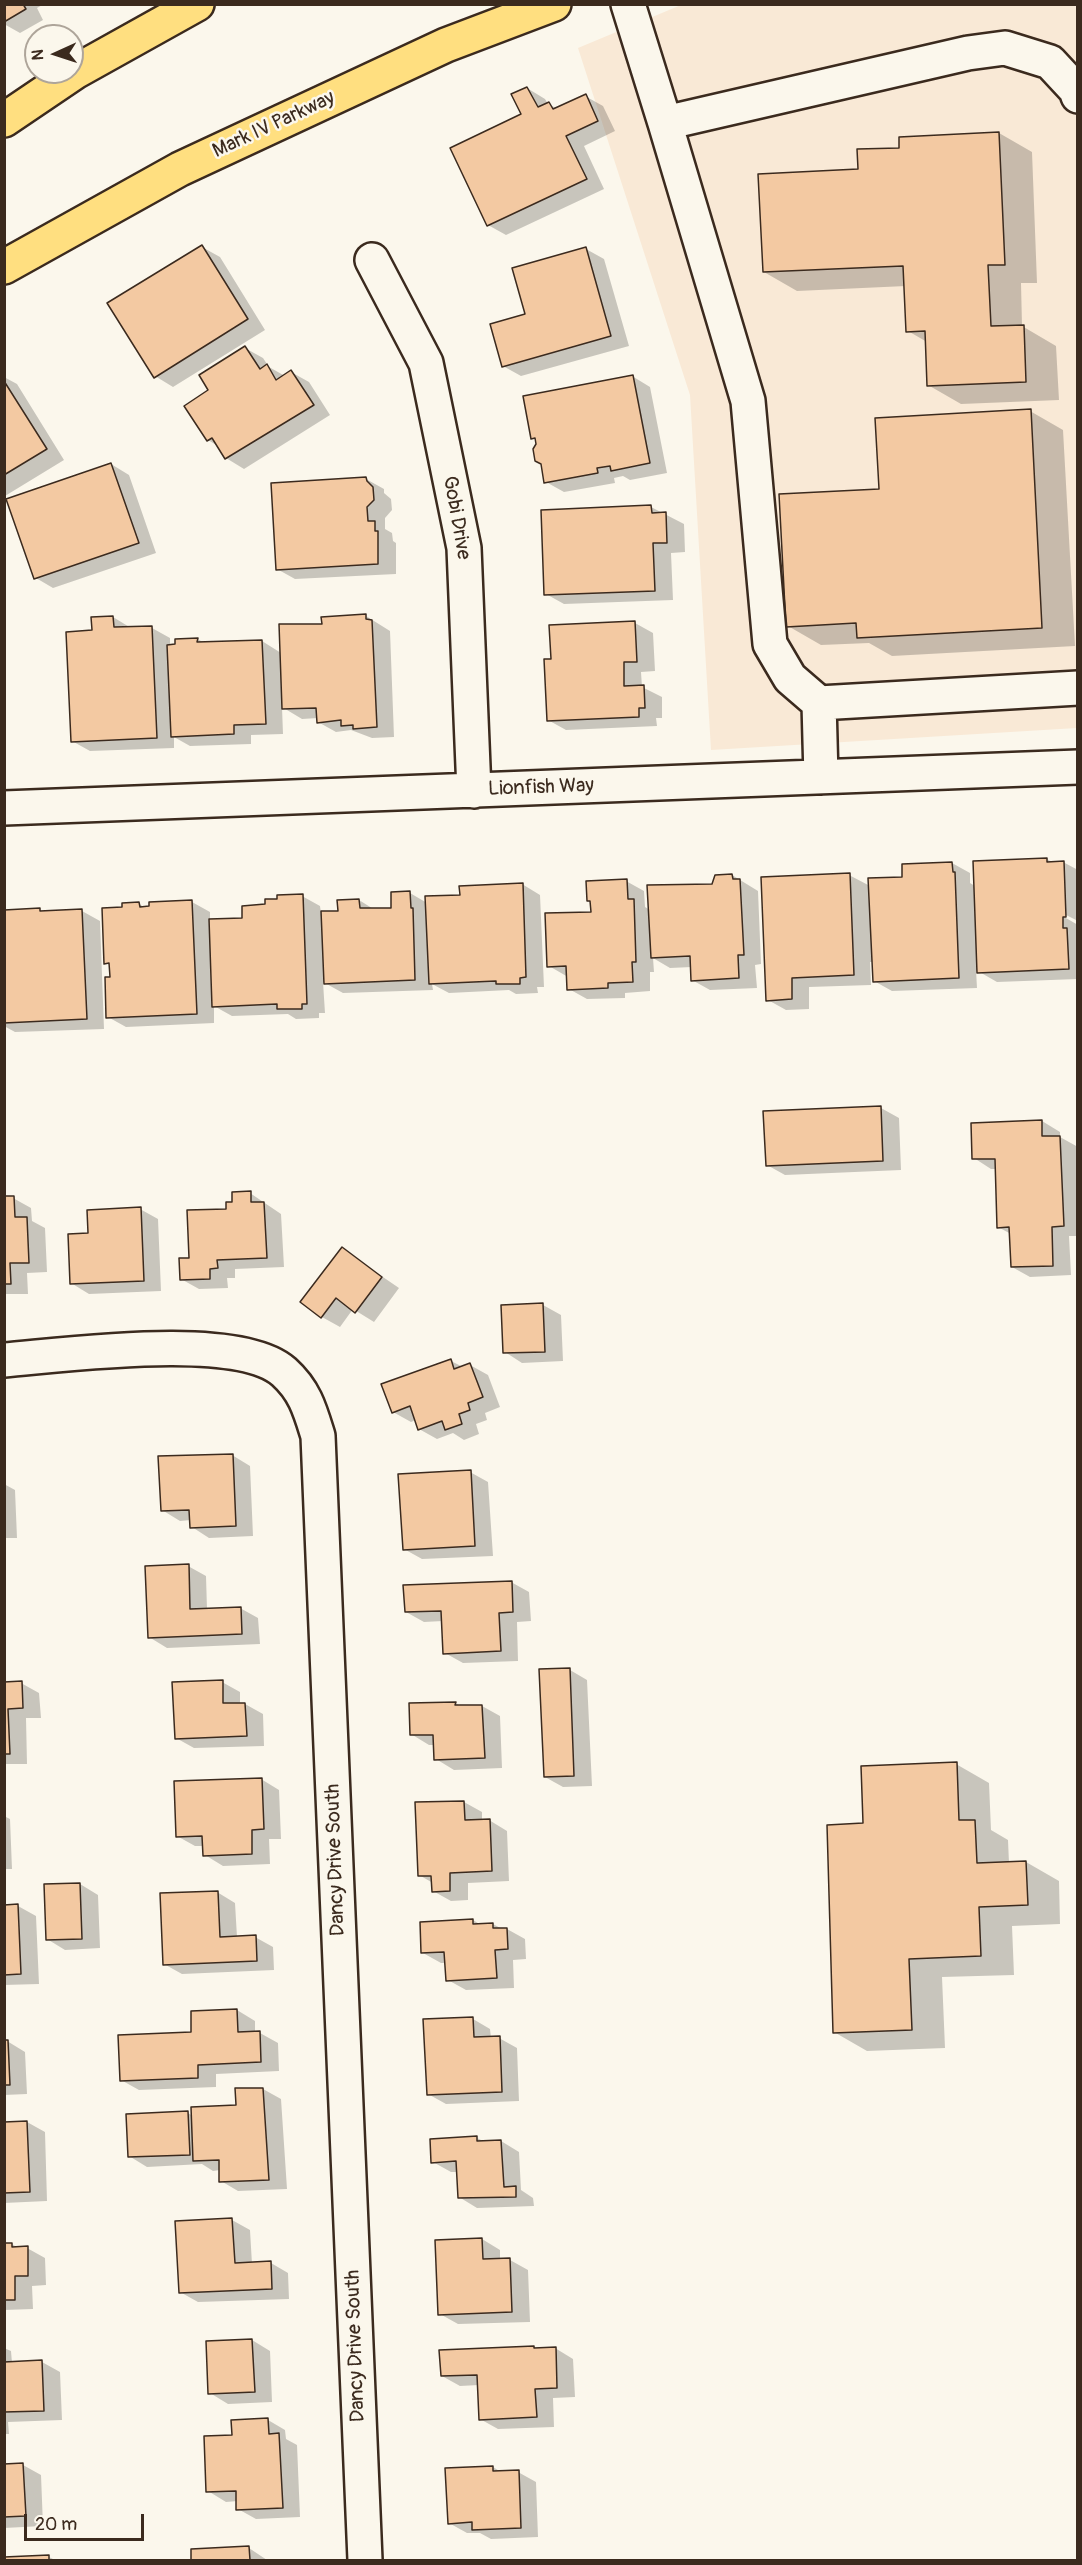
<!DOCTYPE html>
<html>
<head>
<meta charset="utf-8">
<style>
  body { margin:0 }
  #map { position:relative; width:1082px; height:2565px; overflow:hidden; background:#fbf7ec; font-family:Pangolin,sans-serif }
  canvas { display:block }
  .frame { position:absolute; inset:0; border:6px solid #3b2a1e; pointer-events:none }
  .north { position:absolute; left:24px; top:24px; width:60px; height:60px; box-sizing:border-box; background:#fbf7ec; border:2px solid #aea59a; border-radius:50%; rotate:267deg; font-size:16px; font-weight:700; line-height:24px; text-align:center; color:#3b2a1e }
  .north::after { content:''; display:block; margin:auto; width:21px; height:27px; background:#3b2a1e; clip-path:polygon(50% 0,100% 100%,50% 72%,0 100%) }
  .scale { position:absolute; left:24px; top:2514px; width:120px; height:27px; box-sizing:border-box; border:3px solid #3b2a1e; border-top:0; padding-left:8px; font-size:18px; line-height:21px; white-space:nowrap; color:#3b2a1e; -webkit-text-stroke:4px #fbf7ec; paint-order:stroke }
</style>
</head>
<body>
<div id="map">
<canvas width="1082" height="2565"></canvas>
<div class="frame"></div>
<div class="north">N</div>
<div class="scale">20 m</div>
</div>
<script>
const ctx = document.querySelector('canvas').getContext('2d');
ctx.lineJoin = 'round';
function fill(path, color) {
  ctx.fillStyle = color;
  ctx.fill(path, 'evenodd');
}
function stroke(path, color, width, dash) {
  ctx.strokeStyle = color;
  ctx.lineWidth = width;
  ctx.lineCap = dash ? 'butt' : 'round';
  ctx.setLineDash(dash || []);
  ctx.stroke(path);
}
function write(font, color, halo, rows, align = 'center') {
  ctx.font = font + ' Pangolin,sans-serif';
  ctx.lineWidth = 5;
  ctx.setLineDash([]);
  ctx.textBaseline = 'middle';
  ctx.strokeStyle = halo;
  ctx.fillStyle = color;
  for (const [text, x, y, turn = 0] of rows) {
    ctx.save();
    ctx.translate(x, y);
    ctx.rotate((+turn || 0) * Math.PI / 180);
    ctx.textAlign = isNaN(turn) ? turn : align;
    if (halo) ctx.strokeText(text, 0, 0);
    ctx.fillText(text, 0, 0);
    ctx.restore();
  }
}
fill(new Path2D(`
  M681,5h396v723l-366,22 -21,-355 -112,-347z`), '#f9e9d6');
fill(new Path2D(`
  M4,4h40l-7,4 6,12 -23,13 -16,-9z
  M527,88l18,11 3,5 10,5 27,-13 18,10 12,25 -31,15 20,43 -98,46 -18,-10 35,-110z
  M999,133l33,19 5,131h-16l1,43 34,20 3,54 -98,4 -33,-19 -1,-43 -19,-11 -2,-45 -109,5 -33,-19 96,-102 41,-21z
  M202,247l18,10 45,73 -92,57 -18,-11z
  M586,249l18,10 25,87 -108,30 -18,-10 24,-51z
  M245,348l18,10 6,9 16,9 6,-4 18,10 21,33 -86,54 -18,-11 -8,-12 -10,-6 2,-50z
  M632,376l18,11 17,86 -37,7 -7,-4 -9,2 1,5 -51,9 -18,-10 -9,-41 -4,-3z
  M4,377l13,7 47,76 -59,36z
  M1030,411l33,19 12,216 -183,10 -23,-13 -48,2 -33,-19 92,-136z
  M111,464l18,11 27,78 -103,35 -17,-10z
  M366,479l18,10v4l7,6 1,11 -7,8v11l7,4 1,8 3,2v31l-101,5 -18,-10z
  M651,507l33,17 1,28 -14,1 2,47 -109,4 -18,-10z
  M366,616l24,15 4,106 -22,1 -21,-8 -15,2 -18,-10v-4l-16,1 -20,-12 1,27 -32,1v9l-61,2 -16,-9v11l-84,3 -18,-10 22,-109 19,-15 18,11h21l18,10v8l27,-7 8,4 57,-2 19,12 42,-28z
  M635,623l18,10 2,38 -14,1 1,15 20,10v21h-6l1,8 -91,4 -18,-10 4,-60z
  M1047,859l6,4 10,-1 15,8v51l-18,-9 -1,2 19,11v54l-81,3 -21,-12 1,18 -85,3 -18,-10 -1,-19h-3l1,23 -62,2v22l-23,1 -18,-10 81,-125 21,11 82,-23 18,10v10l5,3z
  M732,875l26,16 3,73 -6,1 2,23 -47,2 -18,-10v-13l-22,1 -17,-10 1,14h-4v19l-25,2v5l-38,1 -18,-10 -1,-12 -19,-11 43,-52v-11l-4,-2 38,-20 18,10 1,16 5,3 63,-25z
  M522,884l18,11 4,92h-7l1,6 -22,1 -7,-4 -60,3 -17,-9 1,6 -90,3 -20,-11 2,31h-6v5l-23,1 -8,-5 -56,2 -18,-10v17l-88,4 -18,-10 4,-39 -1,-12 -5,-3 17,-54 16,-5 7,4 46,-6 18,10v8l34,-1 23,-13 35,-10 18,10 1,7 19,-1 19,-12 16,10h17l18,-17 17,10z
  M82,911l18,10 4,108 -89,3 -11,-6v-114z
  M881,1108l18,10 2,52 -116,5 -18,-10z
  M1042,1121l18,11v5l18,10v89h-9l2,39 -41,2 -18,-10 -1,-33 -13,-7 -2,-58h-5l-17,-11z
  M250,1193l31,21 3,53 -49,2v9h-8l1,10 -29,1 -18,-10 9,-20 44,-56z
  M4,1198h9l18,10 1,13 13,7 2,44 -20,1 1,21h-24z
  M140,1209l18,10 3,72 -72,3 -18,-11 19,-49z
  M342,1249l57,39 -25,34 -21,-13 -13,18 -18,-10z
  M543,1305l18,10 2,46 -41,2 -17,-11 -2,-46z
  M451,1361l12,6 7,-2 18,10 12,32 -15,6 2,7 -11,4 3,10 -15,6 -11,-7 -16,6 -18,-10 -3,-9 -5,2 -18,-10z
  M232,1455l18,11 3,70 -44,2 -17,-11 -1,-7 -11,1 -18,-11z
  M470,1472l18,10 5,74 -71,3 -18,-10z
  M4,1484l11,6 2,48h-13z
  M188,1566l18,10 1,33 33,-1 18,10 2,26 -93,4 -18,-11z
  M511,1582l18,10 2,29 -14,1 1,39 -55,2 -18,-10 -2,-32 -19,1 -18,-10z
  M570,1670l17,10 5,106 -29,1 -18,-10z
  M222,1682l18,10v12h5l18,10 1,32 -70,2 -18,-10z
  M4,1683h17l18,10 2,25h-15l1,46h-23z
  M455,1703l7,4 20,-1 18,10 2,52 -48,2 -18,-11 -1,-14h-6l-18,-11z
  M956,1764l33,19 2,47 17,10 1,23 17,-1 33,19 1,43 -48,2 2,49 -72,2 3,71 -78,3 -33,-19 31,-207z
  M261,1779l18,11 2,49h-12l1,25 -47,2 -18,-11 -1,-9h-9l-18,-10z
  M464,1802l18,10v9l7,-1 18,11 2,50 -41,2v17l-17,1 -18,-10v-8l-14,-8z
  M4,1816l6,3 2,50h-8z
  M80,1884l18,11 2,53 -35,2 -18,-11z
  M217,1892l18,11 2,34h18l18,10 1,23 -92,4 -18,-10z
  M4,1906h14l18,10 3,68 -35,1z
  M473,1920l8,5 12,-1 9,5h5l18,10 1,20 -13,1 1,28 -48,2 -18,-10 -1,-17h-6l-18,-10z
  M237,2010l18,11v12h5l18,10 1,28 -63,3v13l-77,3 -18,-10 72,-47z
  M473,2019l17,10 1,9h8l18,10 2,53 -73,3 -18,-10z
  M7,2041l18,11 2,42 -23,1v-53z
  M263,2089l18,10 6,90 -49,2 -17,-10 -1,-11 -7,1 -11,-7 -55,3 -18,-11 59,-43 5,3 44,-9z
  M27,2122l18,10 2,69 -43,2v-80z
  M477,2138l8,4 16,-1 18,11 2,38 12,8 1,8 -57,2 -18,-11 -1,-25h-7l-18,-10z
  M232,2220l18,10 2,34 19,-1 17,10 1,26 -91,3 -18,-10z
  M482,2239l18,11v10h10l18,10 2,52 -72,2 -18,-10 -4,-73z
  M12,2244l6,4h9l18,10 1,27 -14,1 1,23 -29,1v-65z
  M252,2340l18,11 2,51 -44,2 -18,-11 -2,-51z
  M4,2348l7,3 1,12 30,-1 18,10 2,48 -54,2 1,12h-5z
  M555,2348l18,11 2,38 -22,1 1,29 -56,2 -18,-10 -1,-34 -19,1 -18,-10z
  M268,2420l17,10 1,9 11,6 3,72 -44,2 -18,-10v-8l-12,1 -18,-11 25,-54z
  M4,2462l6,3h13l18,10 2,51 -39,2z
  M493,2467l8,5h17l18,10 2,55 -47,2 -11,-6h-13l-18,-10z
  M249,2548l18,12h-74l-1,-10z
  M49,2557l6,3h-51v-1z`), '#0003');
const building = new Path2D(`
  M4,4h19l3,5 -22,13z
  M527,87l11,20 11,-5 4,7 33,-15 12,27 -32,15 21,43 -100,47 -37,-78 71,-34 -10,-20z
  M999,132l6,133h-17l3,61 33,-1 2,57 -99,4 -2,-55 -19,1 -3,-66 -140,6 -5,-98 100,-5 -1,-20 42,-1v-11z
  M202,245l46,74 -94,59 -47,-75z
  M586,247l25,89 -109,31 -12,-43 35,-10 -13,-46z
  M245,346l15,23 7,-5 9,16 15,-10 23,35 -89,54 -13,-21 -5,3 -23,-35 24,-16 -9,-15z
  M633,375l17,88 -39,8 -1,-5 -13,2 1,5 -54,10 -3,-19 -6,-3 -2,-12 3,-5 -1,-6 -4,1 -8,-43z
  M4,381l43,68 -43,26z
  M1031,409l11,219 -185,10 -1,-15 -70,4 -7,-133 100,-5 -4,-71z
  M111,463l28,80 -105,36 -28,-80z
  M366,477l1,4 6,6 1,13 -7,7 1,14h7v10h3v33l-102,6 -5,-87z
  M651,505l1,8 14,-1 1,31h-14l2,48 -111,4 -3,-85z
  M366,614v5l6,1 5,107 -24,2v-4l-12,1v-6l-24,3 -1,-15 -34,1 -3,-85h43l-1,-7z
  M113,616l1,11 38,-1 5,112 -86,4 -5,-110 26,-2 -1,-13z
  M635,621l2,41h-13v24l20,-1 1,23h-6v9l-92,4 -3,-62h7l-2,-34z
  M198,638l-1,4 65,-2 4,84 -32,1v9l-63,3 -4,-92 8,-1v-5z
  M1047,858v4l17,-1 2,56h-3v11h4l2,41 -92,4 -4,-112z
  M952,862l1,10h2l4,106 -86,4 -5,-104 34,-1v-13z
  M850,873l4,102 -62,3v21l-26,2 -5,-124z
  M732,874l1,5h7l4,76h-6l1,23 -48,3 -1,-25 -39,2 -4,-73 65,-1 3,-9z
  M627,879l1,20h6l2,63h-4l1,20 -25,1v5l-41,2 -1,-24 -19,1 -2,-54 46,-1 -1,-11h-3l-1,-20z
  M523,883l3,94 -6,1v6h-24v-3l-67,3 -4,-88 35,-1 -1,-9z
  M410,891l1,17h2l2,72 -91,4 -3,-73h17l-1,-11 22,-1 1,9h31v-16z
  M303,894l4,110h-5v5h-25v-5l-65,3 -3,-88 33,-1v-12l23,-2v-5h12v-4z
  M192,900l5,114 -91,4 -1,-41h5l-1,-14 -5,1 -2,-56 20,-1v-4l17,-1 1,5 9,-1v-4z
  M40,908v3l42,-2 5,110 -83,4v-113z
  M881,1106l2,55 -117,5 -3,-55z
  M1042,1120v16h18l4,90 -12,1 1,39 -42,1 -2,-40 -12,1 -2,-69h-23l-1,-36z
  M251,1191v11h13l3,56 -50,2 1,8 -8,1v10l-30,1 -1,-22h10l-2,-48 39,-1v-7h6v-10z
  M4,1196h10l1,21h12l2,46h-19l1,21h-7z
  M141,1207l3,74 -74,3 -2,-50 20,-1 -1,-23z
  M342,1247l40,30 -27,36 -19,-15 -15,20 -21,-16z
  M543,1303l2,49 -42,1 -2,-48z
  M451,1359l3,10 16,-6 13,34 -15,6 2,7 -11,4 3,10 -17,6 -3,-9 -24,9 -8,-24 -18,7 -11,-29z
  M233,1454l3,72 -46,2 -1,-18 -28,1 -3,-55z
  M471,1470l4,76 -72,4 -5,-76z
  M189,1564l1,45 51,-2 1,27 -94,4 -3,-72z
  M512,1581l1,31 -14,1 2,38 -58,3 -2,-43 -36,1 -2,-27z
  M570,1668l4,108 -30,1 -5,-108z
  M223,1680v23h22l2,33 -72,3 -3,-57z
  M22,1681l1,27 -15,1 2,45h-6v-72z
  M456,1702l-1,3h27l3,53 -51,2 -1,-25h-23l-1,-32z
  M957,1762l2,58h16l2,43 49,-2 2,44 -49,2 2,49 -72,3 3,71 -79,3 -6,-208 36,-2 -2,-57z
  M262,1778l2,51 -12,1v24l-49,2 -1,-20 -26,1 -2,-56z
  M464,1801l1,19 25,-1 2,52 -42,2v18l-18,1 -1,-16h-13l-3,-74z
  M80,1883l2,56 -36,1 -2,-56z
  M218,1891l2,46 36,-2 1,26 -94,4 -3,-72z
  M18,1904l3,70 -17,1v-70z
  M473,1919v5l20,-1v5h14l1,21 -13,1 2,28 -51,3 -2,-29 -23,1 -1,-31z
  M237,2009l1,23 22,-1 1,31 -63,3v13l-78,3 -2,-46 73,-3v-21z
  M473,2017l1,20 26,-1 2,56 -75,3 -4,-76z
  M4,2040h4l2,45h-6z
  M235,2088h28l6,92 -50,2v-22l-26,1 -2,-54 45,-2z
  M188,2111l2,44 -62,2 -2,-43z
  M27,2121l3,71 -26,1v-71z
  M477,2136v5l24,-1 3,47 12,-1v11l-58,1 -2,-37 -25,2 -1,-24z
  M232,2218l3,45 36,-2 1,28 -93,4 -4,-72z
  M482,2238l1,21 27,-1 2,54 -74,3 -3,-75z
  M4,2243h8v4l16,-1v30h-13v24h-11z
  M252,2339l3,53 -47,2 -2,-53z
  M534,2346v2l22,-1 1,41 -22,1 2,28 -58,3 -2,-45 -36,1 -2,-26z
  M42,2360l2,51 -40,1v-50z
  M268,2418l1,16 10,-1 4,75 -47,2v-19l-30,1 -2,-56 28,-1 -1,-15z
  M23,2463l3,53 -22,1v-53z
  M493,2466v5l26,-1 2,58 -49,2v-8l-24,2 -3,-56z
  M249,2546l1,14h-59v-11z
  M49,2555v5h-45v-3z`);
fill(building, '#f3c9a2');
stroke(building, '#3b2a1e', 1.5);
const minor = new Path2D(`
  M628,4l37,119
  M1078,96l-2,-6 -26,-28 -45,-14 -37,5 -303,70 83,278 22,243 20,34 29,25 259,-15
  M372,260l54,103 38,185 10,243
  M819,703l2,74
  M4,808l1074,-41
  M4,1360c62,-5 234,-29 280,12 21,19 26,38 34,64l47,1124`);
const major = new Path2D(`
  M4,120l71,-48 122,-68
  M4,267l176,-98 266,-124 108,-41`);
stroke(minor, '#3b2a1e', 38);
stroke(major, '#3b2a1e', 38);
stroke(minor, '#fbf7ec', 33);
stroke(major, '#ffdf80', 33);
write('20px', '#3b2a1e', '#fbf7ec', [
  ["Mark IV Parkway",274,125,-25],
  ["Gobi Drive",456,518,80],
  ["Lionfish Way",541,788,-2],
  ["Dancy Drive South",336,1860,-92],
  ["Dancy Drive South",356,2346,-92]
]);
</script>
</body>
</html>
